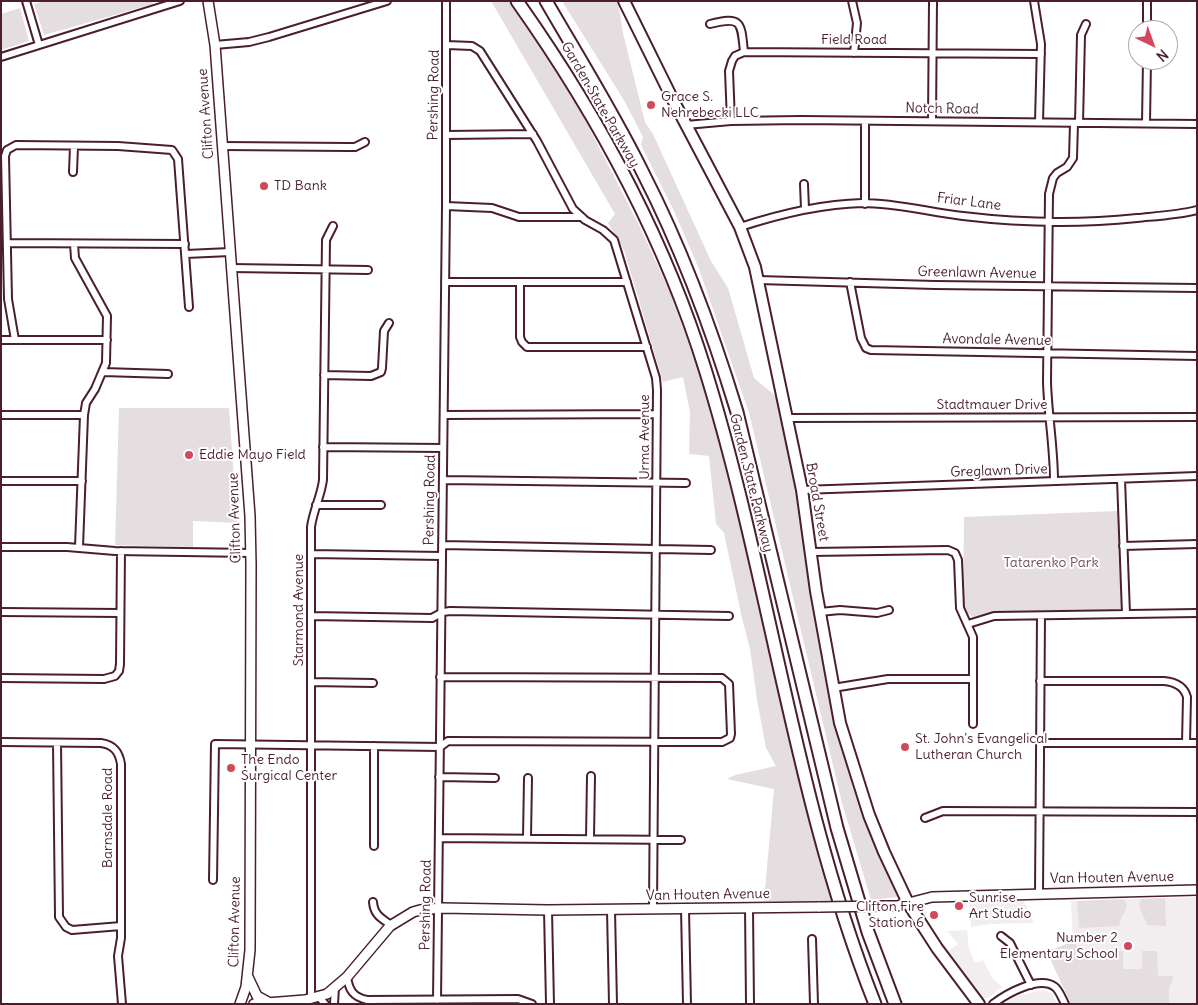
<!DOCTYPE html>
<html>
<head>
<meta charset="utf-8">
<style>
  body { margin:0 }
  #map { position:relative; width:1198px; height:1005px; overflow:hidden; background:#fff; font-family:Delius,sans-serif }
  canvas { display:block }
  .frame { position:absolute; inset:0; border:2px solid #4a1f2b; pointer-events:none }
  .north { position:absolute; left:1128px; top:20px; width:50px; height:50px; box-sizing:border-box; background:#fff; border:1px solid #b7a5aa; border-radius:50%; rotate:138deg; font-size:14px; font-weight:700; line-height:20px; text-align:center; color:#4a1f2b }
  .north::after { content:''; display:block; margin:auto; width:18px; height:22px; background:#d1495b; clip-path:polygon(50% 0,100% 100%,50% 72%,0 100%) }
</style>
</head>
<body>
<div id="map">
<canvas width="1198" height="1005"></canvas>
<div class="frame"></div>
<div class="north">N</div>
</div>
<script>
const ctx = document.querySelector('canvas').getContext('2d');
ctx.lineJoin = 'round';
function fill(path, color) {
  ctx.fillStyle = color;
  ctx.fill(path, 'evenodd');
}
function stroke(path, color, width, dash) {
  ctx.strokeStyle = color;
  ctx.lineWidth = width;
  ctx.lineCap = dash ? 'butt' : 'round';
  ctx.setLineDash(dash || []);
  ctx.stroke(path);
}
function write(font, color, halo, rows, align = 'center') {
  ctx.font = font + ' Delius,sans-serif';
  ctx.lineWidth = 4;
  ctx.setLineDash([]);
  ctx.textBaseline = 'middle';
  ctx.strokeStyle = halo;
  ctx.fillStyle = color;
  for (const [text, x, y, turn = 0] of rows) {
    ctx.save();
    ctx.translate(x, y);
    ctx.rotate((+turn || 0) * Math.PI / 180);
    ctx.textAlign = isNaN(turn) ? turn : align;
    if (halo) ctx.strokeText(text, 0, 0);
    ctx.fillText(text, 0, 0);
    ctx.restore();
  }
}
fill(new Path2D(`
  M1197,897v107h-126l-24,-52 26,-11 -2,-40z
  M1024,901l10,22 -44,1 -19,3 -1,-24z
  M967,930l2,19 6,14 8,-3 10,19 9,8 -14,11h-6l-34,-47 10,-7 -11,-13z
  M1043,990l8,3 6,11h-53l9,-7z`), '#f2eeef');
fill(new Path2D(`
  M44,1h108l1,3 -109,31 -10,-31z
  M491,1h17l56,78 76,148 29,63 32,87 40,150 36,156 59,220 -72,-2 10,-112 -47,-10 8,-4 41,-9 -10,-18 -9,-48 -7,-51 -8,-31 -18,-85 -8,-9 -7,-68 -20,-2 1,-42 -7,-35 -20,5 -39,-132 -16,-27 7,-9z
  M562,1h56l5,32 22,89 8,12 58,127 17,27 26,90 25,21 26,133 12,100 15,73 21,83 18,48 25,50 1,11 -26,3 -29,-97 -93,-390 -50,-144 -25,-58 -33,-66 2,-8 -18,-35z
  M20,8l9,33 -28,9v-36z
  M119,408h110l8,115 -44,-2v26l-78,-2z
  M1118,511l3,98 -138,5 -10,3 -6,-4 -4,-5 1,-91z
  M1165,898l1,28 -19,-1c-2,-8 -7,-13 -8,-22l3,-4z
  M1124,899l3,7 -6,13 -2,7 -40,2 -2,-27z
  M1073,941l4,5 1,6 45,-1v18h19v-18h15l1,25h16l-5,12v16h-98l-24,-52z`), '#e5dee0');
const minor = new Path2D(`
  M26,1l13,44
  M852,1l5,22 -3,30
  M1034,1l7,43 -2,78
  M710,24c32,-8 31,-2 34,28
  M1147,30v-29
  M215,45l34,-3 20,-5 118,-36
  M447,45l25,1 8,5 57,90 36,68 12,11 18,10 11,10 42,138 1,12 -4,519
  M1,57l179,-56
  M731,121l-2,-50 3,-10 3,-5 9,-4 297,2
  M932,121l1,-120
  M1079,123l2,-88 5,-11
  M1146,123l1,-63
  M686,125l45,-4 70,-1 396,4
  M446,135l87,-1
  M223,146l125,1h7l10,-5
  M73,172l1,-26
  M804,184l1,25
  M865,204v-83
  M446,206l46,2 27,9h63
  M740,227c40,-13 80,-23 122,-24 34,0 67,9 101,13 58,7 116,8 174,2 20,-2 40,-3 60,-8
  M7,243l178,1
  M74,244l1,14 32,58 -1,47 -11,26 -9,14 -2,12 -5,132
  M186,254l44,-2
  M231,268l137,2
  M758,280l177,5 262,3
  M445,282h182
  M520,282v55l2,5 5,5h120
  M850,282l11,56 5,10 5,2 326,6
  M1,340h106
  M15,340l-7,-41 -3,-143 2,-6 9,-5 102,1 54,4 6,9 11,148
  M103,372l65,2
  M324,375l47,1 10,-4 1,-4 2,-37 5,-8
  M1,415h83
  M444,415l213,-1
  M787,418l410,-1
  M323,447l120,1
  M1121,479l5,135
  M443,480l243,3
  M1,481h81
  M1054,481c0,-33 -6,-66 -7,-99l2,-188 4,-16 4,-5 10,-6 6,-9 1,-35
  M802,490l395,-14
  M316,505h65
  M442,545l269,5
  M1123,546l74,-2
  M2,547h65l48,4 136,2
  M811,552l137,-2 7,3 3,7 2,48 13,29v87
  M311,554l131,2
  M1,612l119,1
  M820,612l20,-2 37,3 12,-3
  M311,616l121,2 11,-6 7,-1 279,5
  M968,624l26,-8 203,-3
  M1,678l103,1 11,-3 4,-5 1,-7 1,-113
  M1040,681h124c11,1 20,5 23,16l-1,46
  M311,682l62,1
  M833,688l55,-9h85
  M1,742l100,1c13,2 18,9 20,21v174l-3,18 4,48
  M57,743l2,174 7,10 6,3 49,-4
  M1040,743h157
  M439,777l56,1
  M925,818l18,-7 254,1
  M439,838l242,2
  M527,838l1,-60
  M590,838l1,-62
  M374,846v-100
  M213,880l2,-136 225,3 8,-6 274,1 8,-4 1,-4 -2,-50 -7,-6 -282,-1
  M1039,894l2,-278
  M373,902c1,13 8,16 18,23
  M749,908l1,96
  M685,909l2,95
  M548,910l2,94
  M611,910l2,94
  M1001,936l9,7 21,42
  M812,939l2,65
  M347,977c2,13 6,20 20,23l151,-1 14,5
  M319,997l6,7
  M311,999v-472c2,-16 10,-31 12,-47l3,-240 7,-14
  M437,1000l9,-794v-205
  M334,1004l1,-17
  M993,1004c13,-10 46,-29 62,-17 4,3 7,11 10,17`);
const secondary = new Path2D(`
  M208,1l7,44 35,471 1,48 -1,386 -4,37 -6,17
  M885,906h12l35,-9 265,-7
  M248,977l9,19 11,6
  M254,1004l51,-4 22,-6 20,-17 43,-51 23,-14 7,-2 22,-2 106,2 272,-3`);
const primary = new Path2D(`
  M624,1l49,99 67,127 15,40 47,223 14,101 24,132 29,92 15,37 24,51 29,45 42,56`);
const motorway = new Path2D(`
  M517,1c80,113 147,236 188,368 65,209 89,431 170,635
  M546,1c33,57 68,113 97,172 39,76 69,157 94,239l100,416 31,104 27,72`);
stroke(minor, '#4a1f2b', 10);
stroke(secondary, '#4a1f2b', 12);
stroke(primary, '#4a1f2b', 14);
stroke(motorway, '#4a1f2b', 15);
stroke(minor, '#fff', 6);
stroke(secondary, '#fff', 9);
stroke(primary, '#fff', 10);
stroke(motorway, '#fff', 11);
const secondaryBridge = new Path2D(`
  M820,907l65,-1`);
stroke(secondaryBridge, '#4a1f2b', 12, []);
stroke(secondaryBridge, '#fff', 9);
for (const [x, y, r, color] of [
  [651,105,5,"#d1495b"],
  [264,186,5,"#d1495b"],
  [189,455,5,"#d1495b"],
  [905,747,5,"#d1495b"],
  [231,768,5,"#d1495b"],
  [959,906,5,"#d1495b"],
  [934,915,5,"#d1495b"],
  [1128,946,5,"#d1495b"]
]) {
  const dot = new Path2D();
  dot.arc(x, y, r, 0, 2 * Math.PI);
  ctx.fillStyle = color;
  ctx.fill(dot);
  stroke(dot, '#fff', 2);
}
write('14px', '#4a1f2b', '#fff', [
  ["Field Road",854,40],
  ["Pershing Road",434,95,-89],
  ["Garden State Parkway",600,105,60],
  ["Notch Road",942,109,1],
  ["Clifton Avenue",206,114,-94],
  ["Friar Lane",969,202,7],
  ["Greenlawn Avenue",977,273,1],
  ["Avondale Avenue",997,340,1],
  ["Stadtmauer Drive",992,405],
  ["Urma Avenue",645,437,-90],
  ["Greglawn Drive",999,471,-2],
  ["Garden State Parkway",751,483,76],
  ["Pershing Road",430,500,-89],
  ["Broad Street",817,502,80],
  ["Clifton Avenue",235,518,-92],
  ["Starmond Avenue",299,610,-90],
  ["Barnsdale Road",108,818,-90],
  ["Van Houten Avenue",1112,878,-1],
  ["Van Houten Avenue",708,895,-1],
  ["Pershing Road",426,905,-89],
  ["Clifton Avenue",235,922,-89]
]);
write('14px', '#4a1f2b', '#fff', [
  ["Grace S.",661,97],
  ["Nehrebecki LLC",661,113],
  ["TD Bank",274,186],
  ["Eddie Mayo Field",199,455],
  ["St. John's Evangelical",915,739],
  ["Lutheran Church",915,755],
  ["The Endo",241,760],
  ["Surgical Center",241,776],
  ["Sunrise",969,898],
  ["Art Studio",969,914],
  ["Clifton Fire",924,907,"right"],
  ["Station 6",924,923,"right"],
  ["Number 2",1118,938,"right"],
  ["Elementary School",1118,954,"right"]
], 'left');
write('14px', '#714f58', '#fff', [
  ["Tatarenko Park",1051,563]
]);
</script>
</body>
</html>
